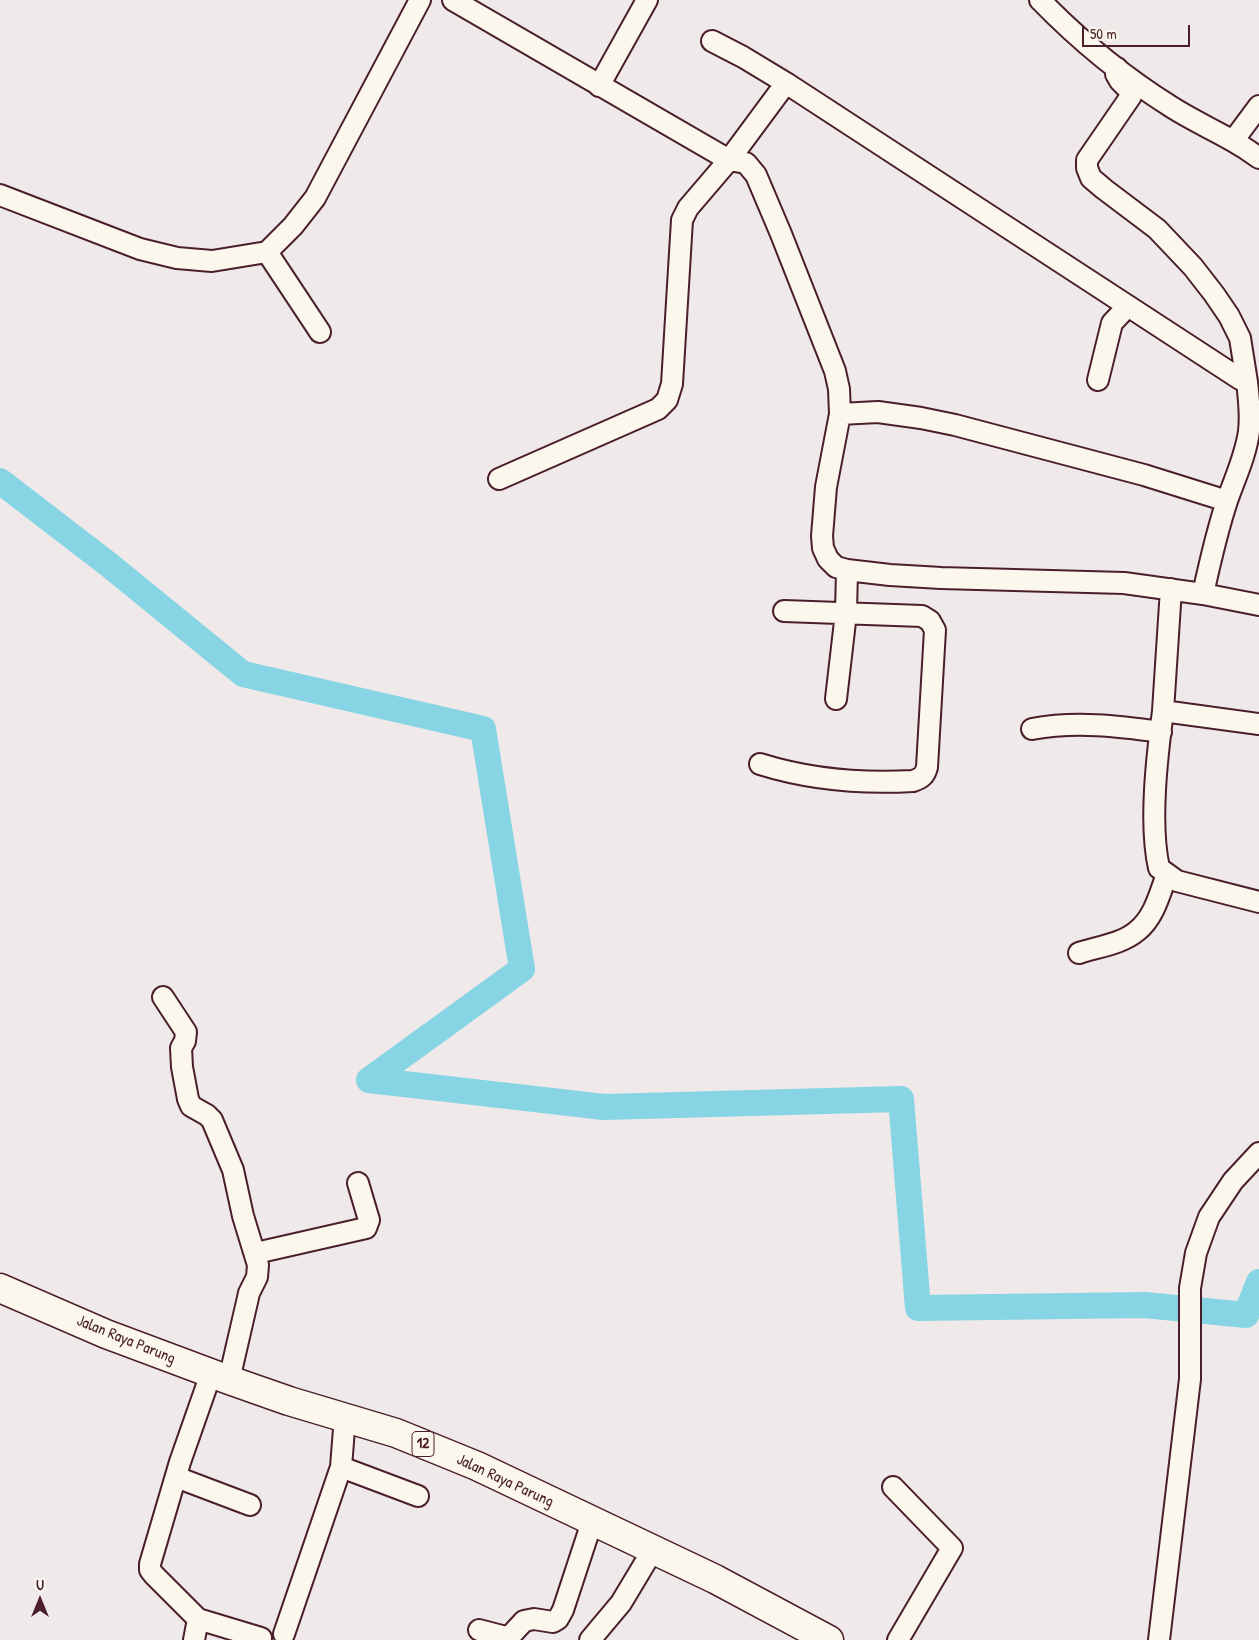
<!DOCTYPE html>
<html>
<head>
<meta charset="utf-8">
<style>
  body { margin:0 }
  #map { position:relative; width:1259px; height:1640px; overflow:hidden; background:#f0e9e9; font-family:"Patrick Hand",sans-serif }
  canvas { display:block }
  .north { position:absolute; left:15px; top:1575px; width:50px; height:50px; -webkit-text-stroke:4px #fbf7ec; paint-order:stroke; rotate:0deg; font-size:14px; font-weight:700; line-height:20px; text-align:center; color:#4a1f2b }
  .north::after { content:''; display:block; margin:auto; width:18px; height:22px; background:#4a1f2b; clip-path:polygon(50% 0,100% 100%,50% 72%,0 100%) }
  .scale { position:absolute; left:1082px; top:25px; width:108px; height:22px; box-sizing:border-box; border:2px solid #4a1f2b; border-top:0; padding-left:6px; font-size:15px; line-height:18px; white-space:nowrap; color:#4a1f2b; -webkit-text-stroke:4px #fbf7ec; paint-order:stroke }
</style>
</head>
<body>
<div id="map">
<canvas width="1259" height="1640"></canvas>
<div class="north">U</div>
<div class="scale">50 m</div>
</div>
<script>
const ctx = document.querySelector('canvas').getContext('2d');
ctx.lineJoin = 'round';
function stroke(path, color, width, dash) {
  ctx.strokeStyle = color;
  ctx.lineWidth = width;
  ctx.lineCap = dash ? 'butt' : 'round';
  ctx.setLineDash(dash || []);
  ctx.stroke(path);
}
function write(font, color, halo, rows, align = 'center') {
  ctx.font = font + ' "Patrick Hand",sans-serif';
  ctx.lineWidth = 5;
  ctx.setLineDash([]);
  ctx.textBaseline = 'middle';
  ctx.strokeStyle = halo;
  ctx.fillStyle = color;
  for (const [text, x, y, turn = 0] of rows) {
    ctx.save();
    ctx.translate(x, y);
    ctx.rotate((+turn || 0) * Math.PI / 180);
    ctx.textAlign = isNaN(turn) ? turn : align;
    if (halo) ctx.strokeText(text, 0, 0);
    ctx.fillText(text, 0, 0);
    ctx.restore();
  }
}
stroke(new Path2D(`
  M0,481l108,83 135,110 240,55 39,240 -153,111 235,27 297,-8 17,209 227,-3 101,10 13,-33`), '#87d5e4', 26);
const minor = new Path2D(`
  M453,0l276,160 -41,48 -6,12 -10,164 -5,16 -9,9 -159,70
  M1040,0c38,39 84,77 130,106 20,13 42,23 63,35 9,5 18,11 26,17
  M712,41l31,16 43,26 454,296 7,3c2,16 4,33 2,49 -3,24 -14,47 -22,70 -10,30 -17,61 -24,93
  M1117,68l-1,6 4,7 11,11v4l-44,64v8l4,10 13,11 53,40 36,38 21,27 15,22 11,22 7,44
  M786,83l-57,77 17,3 10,12 25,59 54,137 4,18 1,25 -14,73 -4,49 1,12 5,11 8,8 11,3 43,5 51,3 183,5 79,11 56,11
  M599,86l48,-86
  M1233,141l26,-35
  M0,195l140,54 37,9 35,3 55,-9 26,-26 22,-28 105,-198
  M267,252l53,80
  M1098,380l14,-57 16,-17
  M840,414l38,-2 43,6 34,7 189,50 83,26
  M1171,589l-8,122 96,13
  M836,699l10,-86 1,-43
  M1163,711c-6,45 -14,113 -4,157l18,13 82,21
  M1032,729c43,-8 86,-3 129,3
  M760,764c51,16 100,20 153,17 9,-3 12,-6 14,-14l8,-137 -5,-9 -8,-5 -138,-5
  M1079,953c18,-6 43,-9 58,-22 17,-13 23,-38 30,-57
  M163,997l23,35 -1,9 -4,7 1,19 6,32 3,7 16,9 5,5 21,50 10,46 15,49 -1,12 -8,16 -2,9 -18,78
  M256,1253l110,-25 3,-8 -11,-37
  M341,1467l77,29
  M176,1477l74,28
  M893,1487l59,61 -54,92
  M198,1619l63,19
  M479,1630l27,7 6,-3 12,-13 10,-2 19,3 5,-3 5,-9 25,-76 6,-12
  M284,1634l57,-167 3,-38
  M194,1640l4,-21 -44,-44 -4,-5v-6l30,-102 27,-77
  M590,1640l31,-37 27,-45
  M1159,1640l31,-261v-91l6,-35 13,-36 24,-36 26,-28`);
const highway = new Path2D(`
  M0,1288l106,46 123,46 60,21 107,32 81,33 238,113 114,61`);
stroke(minor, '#4a1f2b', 24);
stroke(highway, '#4a1f2b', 31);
stroke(minor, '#fbf7ec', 20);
stroke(highway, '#fbf7ec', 28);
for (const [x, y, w] of [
  [423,1444,22]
]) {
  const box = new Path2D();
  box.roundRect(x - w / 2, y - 12.5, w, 25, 4);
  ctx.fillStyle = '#fbf7ec';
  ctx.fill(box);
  stroke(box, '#4a1f2b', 1);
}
write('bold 15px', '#4a1f2b', null, [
  ["12",423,1444]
]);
write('16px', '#4a1f2b', '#fbf7ec', [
  ["Jalan Raya Parung",126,1340,22],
  ["Jalan Raya Parung",505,1481,25]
]);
</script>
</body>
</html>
